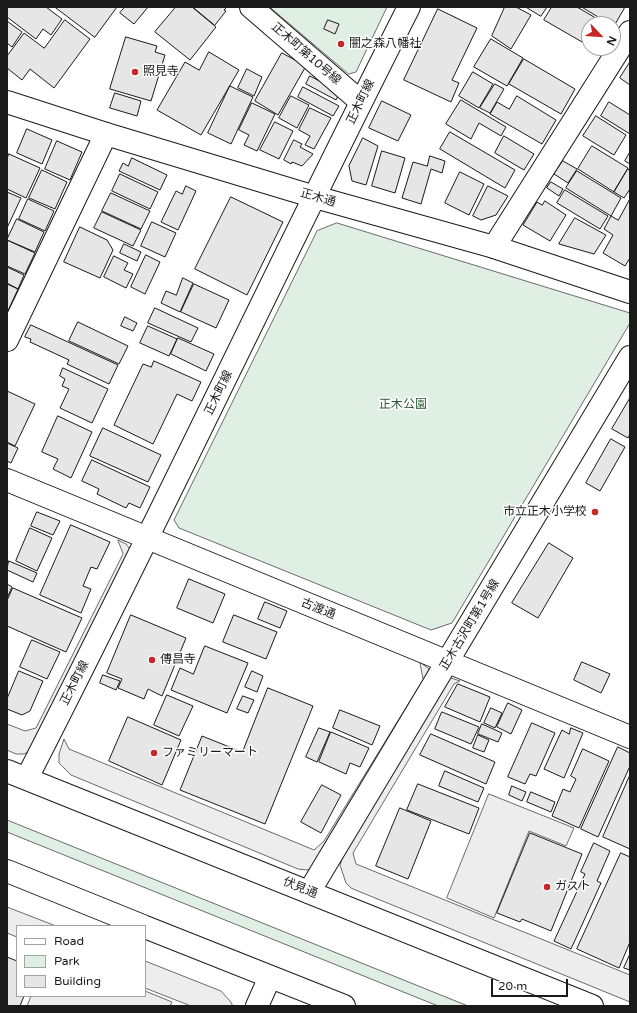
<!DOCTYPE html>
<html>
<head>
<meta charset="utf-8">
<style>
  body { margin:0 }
  #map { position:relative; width:637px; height:1013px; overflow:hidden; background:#fff; font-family:"Varela Round",sans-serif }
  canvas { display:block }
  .frame { position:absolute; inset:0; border:8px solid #1a1a1a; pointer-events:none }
  .legend { position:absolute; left:16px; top:925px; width:130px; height:72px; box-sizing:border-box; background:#fff; border:1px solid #a3a3a3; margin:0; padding:5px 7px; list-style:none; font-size:12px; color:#1a1a1a }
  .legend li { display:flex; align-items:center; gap:8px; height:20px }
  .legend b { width:20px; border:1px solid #a3a3a3 }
  .north { position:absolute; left:581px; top:16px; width:40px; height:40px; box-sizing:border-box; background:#fff; border:1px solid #a3a3a3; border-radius:50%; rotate:115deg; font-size:11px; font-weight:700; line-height:16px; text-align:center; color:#1a1a1a }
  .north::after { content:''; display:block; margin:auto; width:14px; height:18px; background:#c62828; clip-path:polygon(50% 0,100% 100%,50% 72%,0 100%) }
  .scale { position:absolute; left:491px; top:979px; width:77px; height:18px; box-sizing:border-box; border:2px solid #1a1a1a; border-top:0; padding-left:5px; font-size:12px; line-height:14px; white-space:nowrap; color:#1a1a1a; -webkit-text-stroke:3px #fff; paint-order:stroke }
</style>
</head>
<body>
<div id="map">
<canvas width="637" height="1013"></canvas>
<div class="frame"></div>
<ul class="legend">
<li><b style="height:5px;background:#fff"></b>Road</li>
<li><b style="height:11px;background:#e0efe3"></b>Park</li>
<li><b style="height:11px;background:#e6e6e6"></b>Building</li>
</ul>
<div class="north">N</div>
<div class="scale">20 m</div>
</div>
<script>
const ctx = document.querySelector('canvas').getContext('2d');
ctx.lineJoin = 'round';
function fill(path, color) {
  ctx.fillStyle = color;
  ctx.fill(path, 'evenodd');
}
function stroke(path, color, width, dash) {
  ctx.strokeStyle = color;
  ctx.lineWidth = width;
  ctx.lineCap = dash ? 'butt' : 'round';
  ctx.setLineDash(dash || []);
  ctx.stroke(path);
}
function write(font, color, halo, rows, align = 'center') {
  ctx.font = font + ' "Varela Round","Noto Sans JP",sans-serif';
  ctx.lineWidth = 3;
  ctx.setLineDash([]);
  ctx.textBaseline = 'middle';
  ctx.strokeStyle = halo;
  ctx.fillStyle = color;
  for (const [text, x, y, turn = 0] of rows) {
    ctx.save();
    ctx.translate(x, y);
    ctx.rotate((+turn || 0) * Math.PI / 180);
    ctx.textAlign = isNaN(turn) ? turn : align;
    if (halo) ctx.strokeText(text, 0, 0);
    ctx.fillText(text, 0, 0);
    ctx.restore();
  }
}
const green = new Path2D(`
  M270,7h117l-31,65 -7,2z
  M337,223l293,90v10l-178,300 -21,7 -252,-102 -5,-8 143,-289z
  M7,820l461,186h-30l-431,-174z`);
fill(green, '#e0efe3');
stroke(green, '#6a6a6a', 1);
const parking = new Path2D(`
  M118,540l8,4 4,5 -100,202 -6,3h-8l-9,-4v-26l18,7 11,-3 87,-174z
  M420,662l9,7 2,7 -117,191 -7,3 -9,-1 -227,-94 -12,-12v-9l5,-15 5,10 245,101 10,-9 99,-161z
  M451,678l9,3 -6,3 -101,169 3,11 274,111v27l-272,-111 -7,-3 -5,-5 -6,-18 3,-10 104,-175z
  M489,794l85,34 -8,18 -37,-15 -35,87 -47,-20z
  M7,907l49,19h-39v11l-10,-4z
  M145,961l76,30 9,10 3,5h-42l-46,-18z
  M145,991l27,11 -2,4h-143l4,-10h114z`);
fill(parking, '#ededed');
stroke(parking, '#6a6a6a', 1);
const building = new Path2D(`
  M7,7h39l16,12 -11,16 -8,-6 -7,10 -29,-22z
  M55,7h62l-22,30z
  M125,7h23l-14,17 -14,-11z
  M176,7h16l24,20 -26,33 -35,-28z
  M193,7h34l-3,3 2,1 -11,14z
  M505,7h11l15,8 -20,34 -19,-13z
  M526,7h21l-6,9z
  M552,7h25l29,17h-17v22l-45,-26z
  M582,7h43l-11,19 -1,-2h-3z
  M438,9l39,19 -25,52 7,3 -8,19 -47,-22z
  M65,20l25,19 -36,49 -24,-19 -8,11 -15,-12v-12l17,-23 20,15z
  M328,20l11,4 -4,10 -11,-5z
  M7,21l15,11 -10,15 -5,-4z
  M126,37l31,9 -2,6 10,3 -14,46 -41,-12z
  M491,39l32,19 -16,28 -33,-19z
  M209,52l30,18 -38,65 -44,-25 28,-48 14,8z
  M282,53l24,13 -28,49 -23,-14z
  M524,59l51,30 -14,25 -52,-30z
  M630,62v23l-10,-7z
  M247,69l15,8 -8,19 -16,-8z
  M473,72l20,12 -14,24 -20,-12z
  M310,76l30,16 -4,8 -30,-16z
  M495,84l9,5 -14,24 -10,-5z
  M230,86l23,11 -22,47 -23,-11z
  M303,87l36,19 -6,10 -35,-19z
  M115,93l26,8 -4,15 -27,-8z
  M291,96l18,9 -12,23 -18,-10z
  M517,96l39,24 -14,24 -52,-30 7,-12 12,7z
  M461,100l45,27 -5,9 -22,-13 -8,16 -25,-15z
  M382,101l29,14 -13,26 -29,-13z
  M609,102l21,13v19l-29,-18z
  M252,103l23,11 -18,37 -13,-6 5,-10 -10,-5z
  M310,108l21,10 -17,31 -9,-4 5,-9 -11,-6z
  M596,116l30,19 -12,20 -31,-19z
  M275,122l18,9 -14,28 -19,-9z
  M27,129l25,11 -10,24 -25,-11z
  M450,132l65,38 -10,18 -65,-39z
  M504,136l30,18 -10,16 -29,-17z
  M363,138l15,8 -12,39 -14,-4 -3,-15z
  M294,140l8,4 -2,3 13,7 -11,12 -10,-4 -1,2 -7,-4z
  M57,141l25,11 -12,28 -25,-11z
  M592,146l36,22 -14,24 -36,-23z
  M382,151l23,7 -10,35 -23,-7z
  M630,152v12l-5,-3z
  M9,154l31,14 -14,30 -19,-9v-30z
  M430,156l15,5 -3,12 -11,-4 -10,35 -19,-6 11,-36 14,4z
  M132,158l35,17 -7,15 -41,-19 4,-8 5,3z
  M563,161l14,8 -9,14 -14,-9z
  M628,169l2,2v18l-6,9 -10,-6z
  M42,170l25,12 -12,27 -26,-11z
  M577,171l44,27 -10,18 -45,-28z
  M460,172l24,12 -15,31 -24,-12z
  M120,174l38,18 -8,17 -38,-18z
  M551,182l12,7 -4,7 -12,-8z
  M186,186l10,5 -18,39 -17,-8 15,-31 6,3z
  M488,186l20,10 -12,19 -15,5 -8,-4z
  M565,190l43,26 -8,13 -43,-26z
  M7,192l14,6 -14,30z
  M111,193l39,18 -9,18 -39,-18z
  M231,197l52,25 -36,73 -52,-26z
  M28,199l26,12 -9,20 -26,-12z
  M630,199v59l-5,8 -22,-13 10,-18 -9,-6 7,-13 7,4z
  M545,201l21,14 -16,26 -27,-16 14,-23 5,3z
  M102,212l39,18 -8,16 -39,-18z
  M575,218l31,17 -12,19 -35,-10z
  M17,219l27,13 -9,20 -28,-12z
  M152,222l24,11 -11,24 -24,-11z
  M80,227l27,13 6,10 -13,28 -36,-16z
  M7,240l28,13 -10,21 -18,-8z
  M124,244l17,8 -4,9 -17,-8z
  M146,255l14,7 -15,32 -14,-7z
  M114,256l14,7 -4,7 9,4 -7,14 -22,-11z
  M7,267l17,8 -6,14 -11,-6z
  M183,278l10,5 -13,29 -19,-9 5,-12 10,4z
  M7,284l11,5 -11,24z
  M194,284l35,16 -13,28 -35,-16z
  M155,308l43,20 -7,14 -43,-19z
  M125,317l12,6 -4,8 -12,-5z
  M78,322l50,24 -9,18 -50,-23z
  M31,325l87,40 -9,19 -42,-20 2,-4 -39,-18 1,-3 -6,-2z
  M148,326l29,13 -8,17 -29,-13z
  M178,338l36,16 -8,17 -35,-17z
  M154,361l47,21 -9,19 -15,-7 -24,50 -39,-19 29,-61 8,3z
  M63,368l45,21 -16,34 -32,-15 9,-19 -7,-3 3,-7 -5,-3z
  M7,391l28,13 -20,42 -8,-4z
  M630,398v36l-2,4 -16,-9z
  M58,416l34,16 -21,46 -18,-9 5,-10 -16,-7z
  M103,428l58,27 -13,27 -58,-26z
  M611,439l14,8 -25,44 -14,-8z
  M7,443l11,5 -7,15 -4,-2z
  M92,460l58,27 -10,21 -11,-5 -3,5 -29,-14 2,-5 -17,-8z
  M37,512l23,9 -7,14 -22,-9z
  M71,525l39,17 -13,27 -6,-2 -8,19 8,3 -10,24 -41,-18z
  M30,528l22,10 -15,33 -21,-10z
  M549,543l24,15 -35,60 -26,-15z
  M9,561l28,12 -4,9 -26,-12z
  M189,579l36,15 -12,29 -36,-15z
  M7,584l5,3 -5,11z
  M13,588l69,30 -16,34 -59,-26v-25z
  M265,602l22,9 -7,17 -22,-9z
  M131,615l55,23 -24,58 -14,-7 -4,10 -26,-11 4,-9 -15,-6z
  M234,615l43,17 -11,27 -43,-17z
  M32,640l28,12 -13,27 -27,-12z
  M205,646l43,17 -21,50 -56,-23 9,-22 13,6z
  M582,662l28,12 -9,19 -27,-13z
  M19,671l24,10 -13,30 -8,4 -15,-6v-10z
  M252,671l11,5 -6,16 -12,-5z
  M103,675l17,6 -4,9 -16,-7z
  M458,684l32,13 -10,25 -35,-15z
  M268,688l45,18 -48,118 -85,-34 22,-54 40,16z
  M167,695l26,11 -14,30 -25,-11z
  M243,696l11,4 -6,13 -11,-4z
  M508,703l14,7 -11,24 -14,-7z
  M491,708l11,5 -7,15 -11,-5z
  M340,710l40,16 -8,19 -39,-17z
  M442,712l37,15 -8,17 -36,-15z
  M128,717l53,23 -19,45 -53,-24z
  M532,723l23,10 -19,43 -6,-2 -5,10 -17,-7z
  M482,724l20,9 -4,9 -20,-8z
  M319,728l11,4 -13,30 -11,-5z
  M571,728l12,5 -19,45 -20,-9 18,-39 7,4z
  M331,732l38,16 -9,19 -10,-4 -4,11 -27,-12z
  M431,734l64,28 -9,22 -66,-29z
  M478,735l11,5 -5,12 -11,-4z
  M618,747l12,6v13l-32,71 -17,-8z
  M583,749l26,12 -30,67 -27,-12 11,-27 7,3 6,-13 -5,-3z
  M445,771l39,17 -6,14 -39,-16z
  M630,775v74l-27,-12z
  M418,784l61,24 -10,26 -62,-24z
  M322,785l19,10 -20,38 -20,-11z
  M512,786l14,6 -4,9 -13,-6z
  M531,792l24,10 -4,10 -24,-10z
  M400,808l31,13 -23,58 -32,-13z
  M530,833l52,21 -31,77 -29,-12 -2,3 -23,-9z
  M594,843l16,8 -13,30 4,2 -30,66 -17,-8 31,-67 -4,-2z
  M621,853l9,4v85l-11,26 -42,-19z
  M630,954v16l-6,-2z
  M7,957l10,4v35h7l-4,10h-13z`);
fill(building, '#e6e6e6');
stroke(building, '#1a1a1a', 1);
const minor = new Path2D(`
  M251,7l110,95
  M494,247l136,-215
  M7,340l99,-206
  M7,480l623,257
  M27,778c131,-255 252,-515 382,-771
  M309,892l321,-535
  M257,1006l13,-29`);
const tertiary = new Path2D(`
  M7,102l99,32 209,63 179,50 136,45`);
const trunk = new Path2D(`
  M7,771l585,235
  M7,871l136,55
  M145,927l199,79`);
stroke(minor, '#1a1a1a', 24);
stroke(tertiary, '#1a1a1a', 24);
stroke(trunk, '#1a1a1a', 24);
stroke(minor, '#fff', 22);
stroke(tertiary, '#fff', 22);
stroke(trunk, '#fff', 22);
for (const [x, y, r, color] of [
  [341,44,4,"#c62828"],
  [135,72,4,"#c62828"],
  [595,512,4,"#c62828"],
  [152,660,4,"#c62828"],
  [154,753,4,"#c62828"],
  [547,887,4,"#c62828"]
]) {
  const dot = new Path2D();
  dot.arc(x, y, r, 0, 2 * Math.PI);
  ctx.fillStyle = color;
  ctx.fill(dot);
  stroke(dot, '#fff', 1.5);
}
write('12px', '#1a1a1a', '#fff', [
  ["闇之森八幡社",349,44],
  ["照見寺",143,72],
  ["市立正木小学校",587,512,"right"],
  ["傅昌寺",160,660],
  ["ファミリーマート",162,753],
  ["ガスト",555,887]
], 'left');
write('12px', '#1a1a1a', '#fff', [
  ["正木町第10号線",306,54,41],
  ["正木町線",361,102,-64],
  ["正木通",318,198,16],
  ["正木町線",219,393,-64],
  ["古渡通",318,609,22],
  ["正木古沢町第1号線",470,625,-59],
  ["正木町線",75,683,-63],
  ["伏見通",300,888,22]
]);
write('12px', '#2b5a34', '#fff', [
  ["正木公園",403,405]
]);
</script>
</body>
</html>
